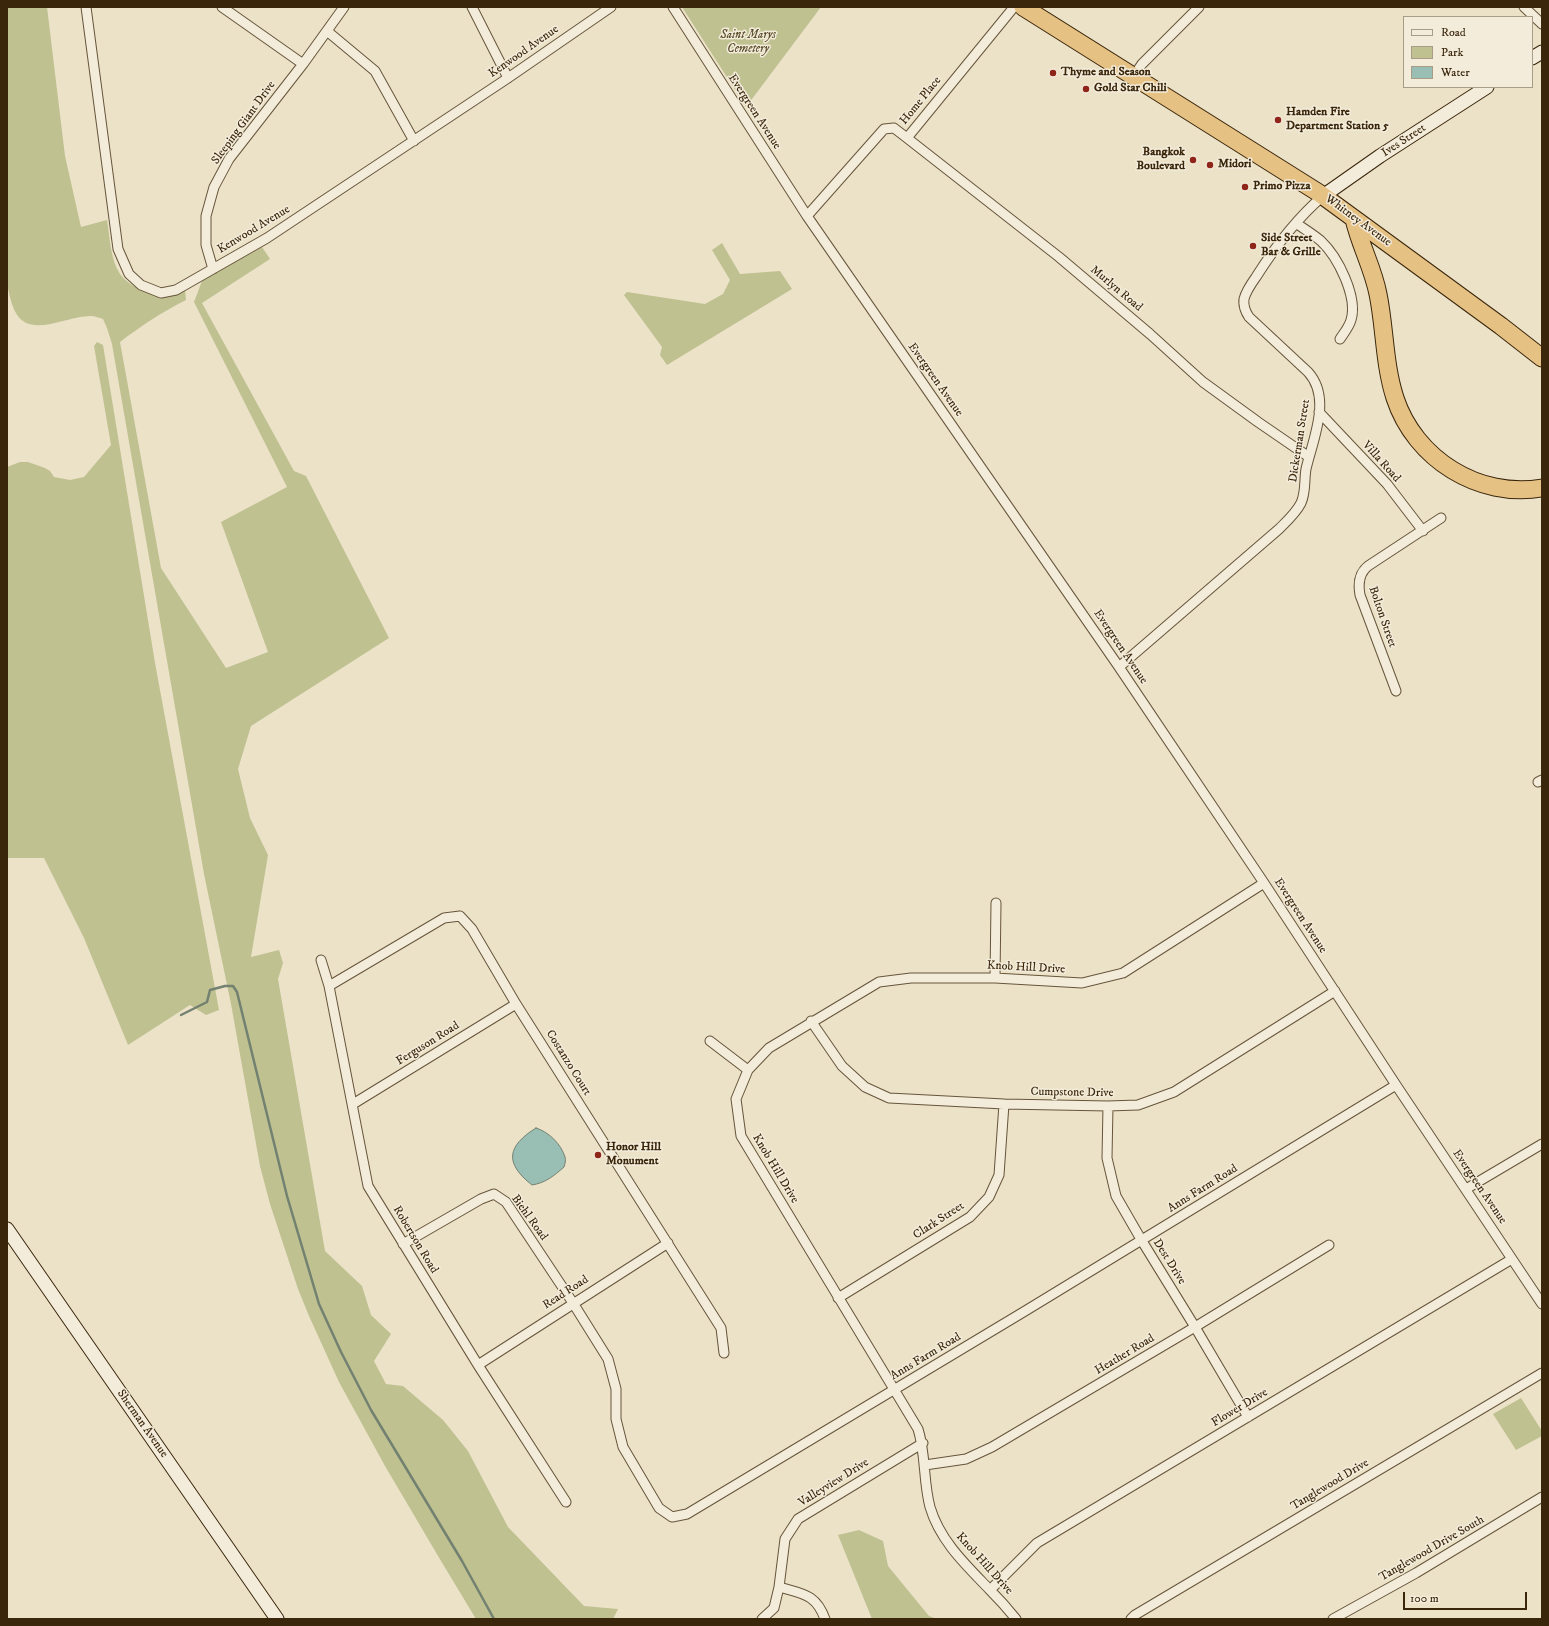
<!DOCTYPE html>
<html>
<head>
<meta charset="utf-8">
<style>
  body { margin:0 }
  #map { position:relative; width:1549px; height:1626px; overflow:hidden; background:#ece2c8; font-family:"IM FELL DW Pica",serif }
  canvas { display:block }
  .frame { position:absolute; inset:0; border:8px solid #3a260b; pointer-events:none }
  .legend { position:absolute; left:1403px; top:16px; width:130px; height:72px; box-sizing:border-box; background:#f3ecdb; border:1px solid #a99d88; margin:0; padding:5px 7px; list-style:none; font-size:12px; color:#3a260b }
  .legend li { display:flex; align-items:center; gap:8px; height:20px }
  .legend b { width:20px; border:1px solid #a99d88 }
  .scale { position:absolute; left:1403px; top:1592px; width:124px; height:18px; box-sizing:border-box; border:2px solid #3a260b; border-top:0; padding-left:5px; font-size:12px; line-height:14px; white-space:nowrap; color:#3a260b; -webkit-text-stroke:3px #f3ecdb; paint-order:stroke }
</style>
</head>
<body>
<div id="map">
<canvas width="1549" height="1626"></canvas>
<div class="frame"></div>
<ul class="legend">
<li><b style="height:5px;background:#f3ecdb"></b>Road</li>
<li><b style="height:11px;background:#bfc191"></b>Park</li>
<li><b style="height:11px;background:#99beb4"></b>Water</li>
</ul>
<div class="scale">100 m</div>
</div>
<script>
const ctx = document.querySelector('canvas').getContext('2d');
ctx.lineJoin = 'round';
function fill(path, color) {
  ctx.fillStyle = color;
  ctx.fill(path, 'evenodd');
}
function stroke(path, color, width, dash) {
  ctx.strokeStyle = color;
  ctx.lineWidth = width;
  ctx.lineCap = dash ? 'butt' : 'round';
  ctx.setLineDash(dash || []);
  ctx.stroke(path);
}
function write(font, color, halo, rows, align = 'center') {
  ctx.font = font + ' "IM FELL DW Pica",serif';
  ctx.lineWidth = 3;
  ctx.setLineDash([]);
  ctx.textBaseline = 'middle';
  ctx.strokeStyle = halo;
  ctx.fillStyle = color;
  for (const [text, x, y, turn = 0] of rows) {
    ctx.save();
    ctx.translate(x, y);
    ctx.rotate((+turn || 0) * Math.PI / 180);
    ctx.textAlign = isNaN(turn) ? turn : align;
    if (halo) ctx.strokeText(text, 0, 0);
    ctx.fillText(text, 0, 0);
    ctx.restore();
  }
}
fill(new Path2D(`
  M7,7h40l18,149 16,71 26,-7c3,17 3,39 13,54 10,14 33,22 50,20 5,0 10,-2 15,-4l1,10c-24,12 -45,26 -66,42l41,226 65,100 42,-16 -47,-130 66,-35 -93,-185 8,-21 60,-34 8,12 -68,44 92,168 12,5 83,162 -138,88 -13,43 12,49 18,37 -17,102 28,-7 4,13 -5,16 47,272 37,35 9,29 20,19 -17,27 12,23 17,2 40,34 25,31 40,76 76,79 34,3 -5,10h-137l-35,-58 -56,-95 -46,-84 -30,-66 -11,-27 -28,-85 -10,-38 -29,-162 -27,-130 -92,-530 -5,-16 -4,-9c-4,-1 -8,-3 -12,-3 -9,0 -20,3 -28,5 -40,11 -49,1 -56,-38z
  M682,7h139l-75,100z
  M722,243l18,31 40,-3 12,18 -125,76 -7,-10 2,-8 -38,-52 3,-3 78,12 18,-10 7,-14 -18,-30z
  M97,342l6,3 52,318 64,347 -13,5 -16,-10 -62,40 -44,-107 -40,-80h-37v-391l13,-5h8l17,6 5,3 4,6 16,3 14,-3 27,-32 -17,-99z
  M1521,1398l21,33v5l-26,14 -23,-36z
  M859,1530l24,11 5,25 41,50 8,3h-65l-34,-84z`), '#bfc191');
const water = new Path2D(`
  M536,1128c13,4 25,16 29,29 1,3 0,7 -1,10 -10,9 -19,16 -32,18 -28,-22 -25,-39 4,-57z`);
fill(water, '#99beb4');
stroke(water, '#738170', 1);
stroke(new Path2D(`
  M181,1015l26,-13 3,-12 15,-4h8l4,6 50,204 32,108 22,48 30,58 91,151 32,58`), '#738170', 2.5);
const street = new Path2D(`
  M86,7l32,242 11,25 12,11 20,8 15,-3 91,-52 241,-160 103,-71
  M222,7l81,57
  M472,7l36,71
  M673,7l134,209 312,451 145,216 132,202 146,219
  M1524,7l18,17
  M327,31l48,40 39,70
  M1133,77l9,-13 57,-57
  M907,138l152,119 91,77 53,48 55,40 51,35
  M807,216l77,-87 10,-1 13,10 107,-131
  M1296,223c8,6 17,11 25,18 17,16 37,56 30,79 -2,7 -7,13 -11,19
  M213,269l-7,-24v-29l8,-29 15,-28 74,-95 41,-57
  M1319,412l68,72 36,47
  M1119,667l160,-138c8,-8 17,-16 22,-26 5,-11 3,-22 5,-34 7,-30 26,-71 2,-97l-59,-55c-4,-6 -6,-11 -5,-18 2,-8 7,-15 12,-22 19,-30 40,-58 67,-81
  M1396,691l-36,-96c-2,-11 -1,-22 8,-29l73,-48
  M1538,782l4,-2
  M321,960l8,26 39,200 110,179 88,137
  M995,978l1,-75
  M329,986l115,-68 16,-2 12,13 44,75 205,324 3,25
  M811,1021l31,45 23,21 24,11 115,6 104,2 30,-1 36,-13 161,-101
  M710,1041l38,29
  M353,1104l163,-100
  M1108,1106l-1,52 9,38 26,45 53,86 53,90
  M1466,1189l76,-45
  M403,1244l78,-45 13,-5 12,8 67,101 35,56 8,30v30l7,28 36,61 13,9 15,-3c237,-141 474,-285 709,-429
  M838,1298l132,-81 19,-20 10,-22 5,-71
  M478,1365l190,-122
  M925,1465l41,-6 26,-12 203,-120 134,-82
  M779,1587c24,7 37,7 46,32
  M990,1590l47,-47 475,-284
  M762,1619l12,-11 5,-21 6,-48 13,-20 125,-76
  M1016,1619c-8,-10 -17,-20 -26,-29 -24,-25 -50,-49 -60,-83 -7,-26 -4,-53 -12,-78l-177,-293 -5,-37 12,-29 21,-22 110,-66 32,-4h84l87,5 41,-10 141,-90
  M1131,1619l4,-4 407,-242
  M1333,1619l83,-46 126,-76`);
const secondary = new Path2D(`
  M1532,58l10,-6
  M1323,196l57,-40 107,-69
  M7,1229l270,390`);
const highway = new Path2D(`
  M1023,7l296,186 182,133 41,32
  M1354,219c6,26 19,49 24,75 7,34 6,70 17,104 20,61 84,101 147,90`);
stroke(street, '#66553a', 11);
stroke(secondary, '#3a260b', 15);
stroke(highway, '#3a260b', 19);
stroke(street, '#f3ecdb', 9);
stroke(secondary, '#f3ecdb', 13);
stroke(highway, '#e6c184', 17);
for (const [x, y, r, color] of [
  [1053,73,4,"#8f2418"],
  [1086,89,4,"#8f2418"],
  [1278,120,4,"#8f2418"],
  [1193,160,4,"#8f2418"],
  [1210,165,4,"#8f2418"],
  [1245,187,4,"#8f2418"],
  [1253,246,4,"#8f2418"],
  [598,1155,4,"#8f2418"]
]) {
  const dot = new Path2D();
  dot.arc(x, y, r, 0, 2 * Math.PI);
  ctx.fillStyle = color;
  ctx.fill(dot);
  stroke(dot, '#f3ecdb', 1.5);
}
write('italic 12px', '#5b4d2c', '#f3ecdb', [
  ["Saint Marys",748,36],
  ["Cemetery",748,50]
]);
write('12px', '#3a260b', '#f3ecdb', [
  ["Kenwood Avenue",524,52,-35],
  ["Home Place",921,101,-51],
  ["Evergreen Avenue",754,112,57],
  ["Sleeping Giant Drive",244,123,-54],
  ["Ives Street",1404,141,-33],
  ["Whitney Avenue",1358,221,36],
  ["Kenwood Avenue",254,230,-31],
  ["Murlyn Road",1116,289,40],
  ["Evergreen Avenue",935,380,55],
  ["Dickerman Street",1300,441,-81],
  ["Villa Road",1381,462,48],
  ["Bolton Street",1382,617,71],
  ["Evergreen Avenue",1120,647,56],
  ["Evergreen Avenue",1300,916,57],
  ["Knob Hill Drive",1026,968,3],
  ["Ferguson Road",428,1044,-32],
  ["Costanzo Court",568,1063,58],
  ["Cumpstone Drive",1072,1093,1],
  ["Knob Hill Drive",775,1169,59],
  ["Evergreen Avenue",1479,1187,56],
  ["Anns Farm Road",1203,1189,-32],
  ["Biehl Road",529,1218,54],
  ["Clark Street",939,1221,-33],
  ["Robertson Road",415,1240,59],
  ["Dest Drive",1169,1262,58],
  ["Read Road",566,1293,-33],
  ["Heather Road",1125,1355,-31],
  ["Anns Farm Road",926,1357,-31],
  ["Flower Drive",1240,1408,-31],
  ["Sherman Avenue",142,1424,55],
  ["Valleyview Drive",834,1483,-32],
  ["Tanglewood Drive",1330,1485,-31],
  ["Tanglewood Drive South",1432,1549,-30],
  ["Knob Hill Drive",984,1564,48]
]);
write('bold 12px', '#3a260b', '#f3ecdb', [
  ["Thyme and Season",1061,73],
  ["Gold Star Chili",1094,89],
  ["Hamden Fire",1286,113],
  ["Department Station 5",1286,127],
  ["Bangkok",1185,153,"right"],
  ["Boulevard",1185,167,"right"],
  ["Midori",1218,165],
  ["Primo Pizza",1253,187],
  ["Side Street",1261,239],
  ["Bar & Grille",1261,253],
  ["Honor Hill",606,1148],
  ["Monument",606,1162]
], 'left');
</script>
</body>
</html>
